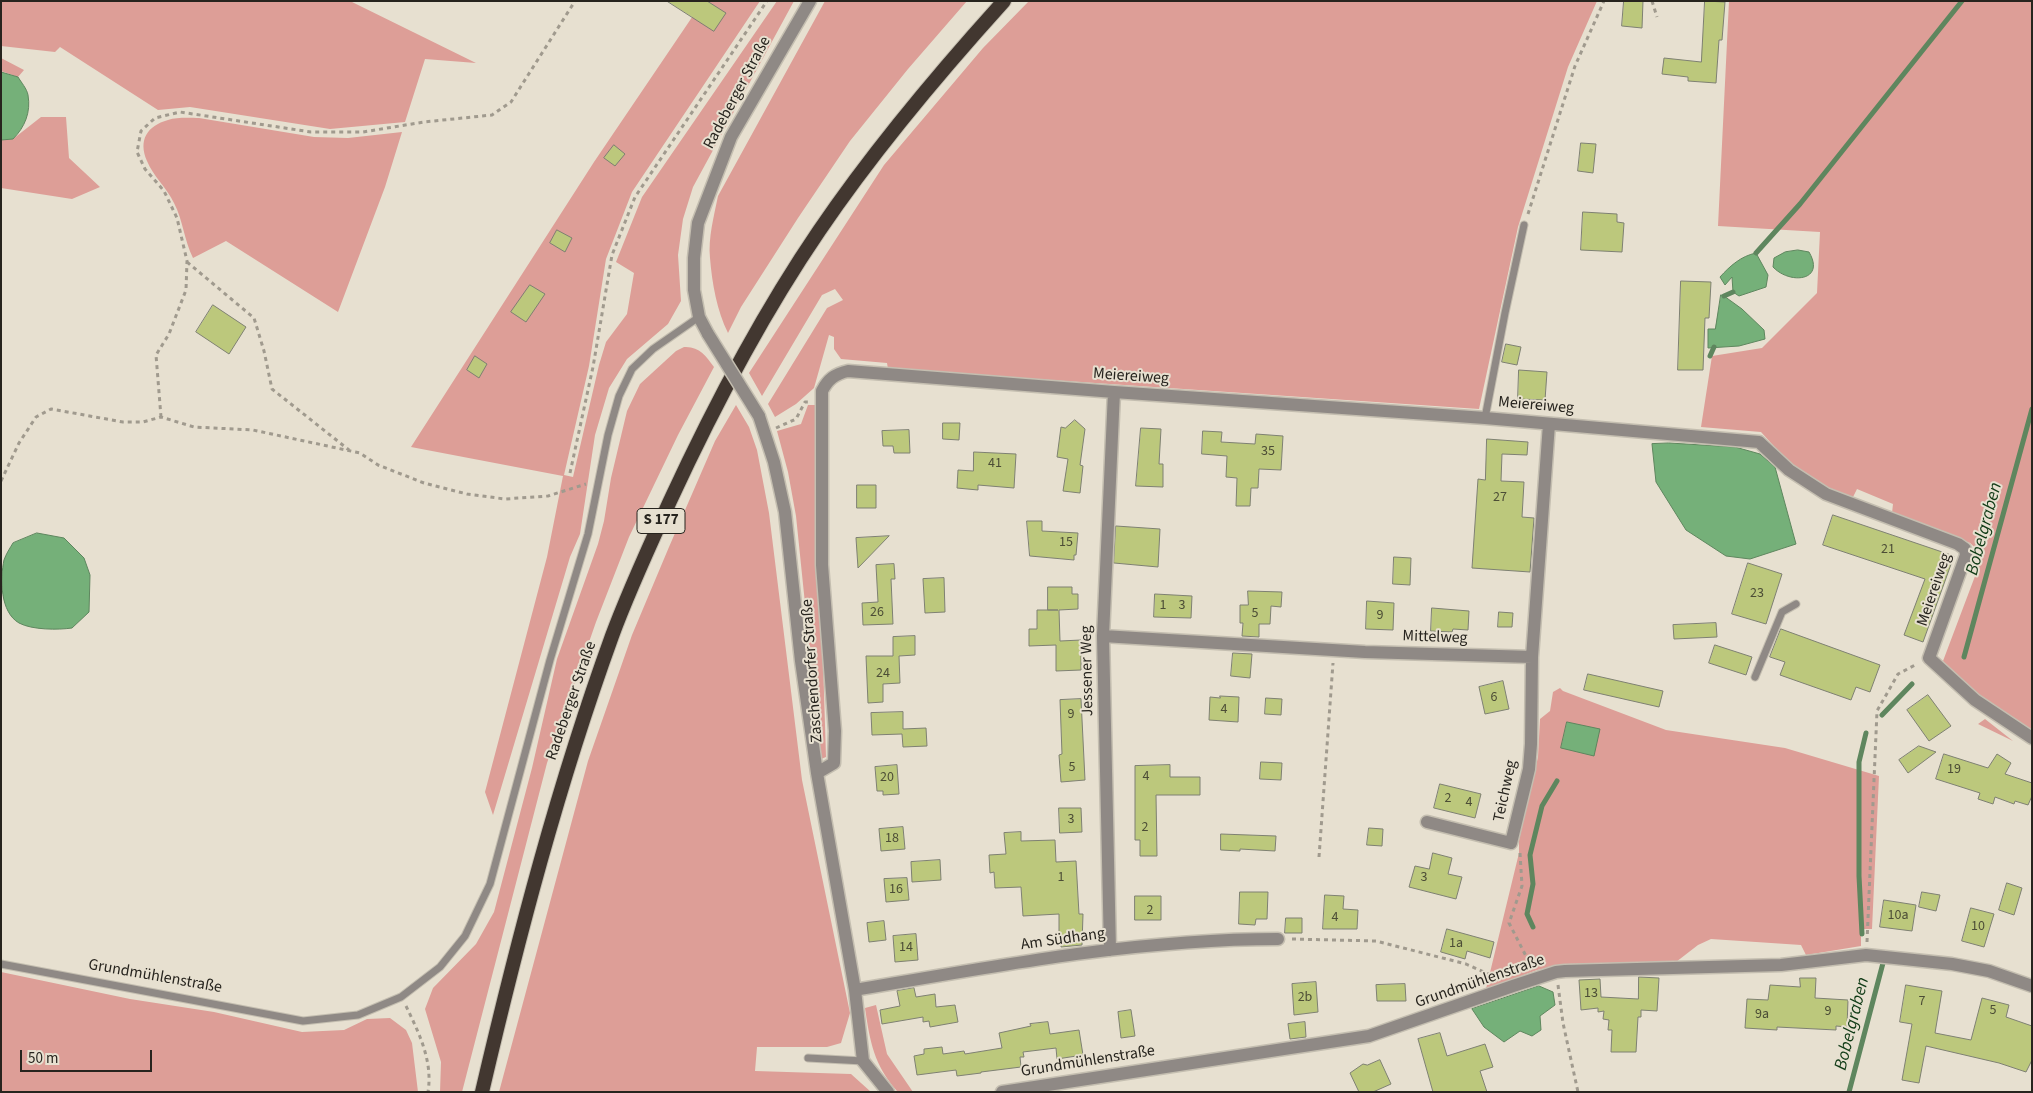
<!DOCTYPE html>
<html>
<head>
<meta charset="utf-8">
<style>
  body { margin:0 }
  #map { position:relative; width:2033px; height:1093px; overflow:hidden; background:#e7e0d0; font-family:"Source Sans 3",sans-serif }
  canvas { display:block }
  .frame { position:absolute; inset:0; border:2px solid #27241e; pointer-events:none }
  .scale { position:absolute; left:20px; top:1050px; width:132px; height:22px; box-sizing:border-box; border:2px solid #27241e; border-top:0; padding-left:6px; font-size:15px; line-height:18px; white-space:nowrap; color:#27241e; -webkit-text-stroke:4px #e7e0d0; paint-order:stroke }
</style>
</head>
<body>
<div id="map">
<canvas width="2033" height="1093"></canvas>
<div class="frame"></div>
<div class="scale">50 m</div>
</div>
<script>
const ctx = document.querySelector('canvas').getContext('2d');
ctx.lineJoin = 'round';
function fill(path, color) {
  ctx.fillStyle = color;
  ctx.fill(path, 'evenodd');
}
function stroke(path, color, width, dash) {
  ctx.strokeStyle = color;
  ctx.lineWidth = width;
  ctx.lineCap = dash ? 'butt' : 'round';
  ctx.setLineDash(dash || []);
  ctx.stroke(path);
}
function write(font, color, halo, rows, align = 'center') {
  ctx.font = font + ' "Source Sans 3",sans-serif';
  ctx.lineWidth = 4;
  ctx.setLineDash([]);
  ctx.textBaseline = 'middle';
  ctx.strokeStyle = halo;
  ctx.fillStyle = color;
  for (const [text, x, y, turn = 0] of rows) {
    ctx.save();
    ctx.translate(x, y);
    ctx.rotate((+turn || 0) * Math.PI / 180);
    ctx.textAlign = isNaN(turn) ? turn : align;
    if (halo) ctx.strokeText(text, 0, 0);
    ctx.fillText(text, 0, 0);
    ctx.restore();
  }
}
fill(new Path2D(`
  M1,1h349l126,62 -51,-4 -20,63 -75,7 -140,-22 -32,3 -98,-63 -5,5 -54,-6z
  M703,1h57l-128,191 -26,67 -17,107 -25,109 9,2 26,-112 7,-23 21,-28 7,-41 -18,-11 26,-65 135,-196h17l-101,186 -10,32 -5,36 3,46 -13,23 -41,35 -18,29 -14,47 -15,99 -10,23 -77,258 -8,-23 62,-235 16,-81 -152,-29 183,-285z
  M825,1h142l-59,68 -58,72 -52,77 -57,89 -13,26c-11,-22 -16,-50 -18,-75 -2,-20 4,-42 8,-62z
  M1029,1h568l-29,66 -50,160 -39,182 -591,-40 -1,-6 -46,-4 -7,-10v-12l-5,-2 -15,53 -18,16 -21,13 -7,-13 59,-96 16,-8 -8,-11 -13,6 -60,101 -13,-23 135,-208 99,-117z
  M1729,1h303v730l-54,-37 -35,-33 40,-106 -13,-12 -78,-30 1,-9 -36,-15 -5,10 -23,-9 -38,-25 -30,-33 -60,-5 11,-71 50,-8 55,-55 3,-61 -102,-6z
  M1,58l23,12 -6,7 -17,-6z
  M41,117h25l3,41 31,29 -28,12 -71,-11v-48l12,-1z
  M199,118l115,19 34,1 54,-6 -17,55 -47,125 -112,-71 -33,17c-9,-18 -10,-38 -19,-55 -7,-15 -21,-27 -27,-42 -9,-21 0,-35 21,-41 9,-3 22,-2 31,-2z
  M684,347c15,-1 22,9 30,20l-36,68 -49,102 -33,85 -49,141 -85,329h-22l1,-30 -16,-53 8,-21 43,-44 18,-32 38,-144 25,-109 41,-115 6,-23 7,-43 16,-67 13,-27 36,-33z
  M736,405l13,22 8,23 12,63 33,267 48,233 -9,30 -14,4h-70l-2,24 96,3 20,18h-372l89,-331 44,-126 37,-88 46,-106z
  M808,405h7l11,352 -5,2 -25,-243 -8,-44 -11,-41 24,-7z
  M1560,688l3,3 103,39 119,18 94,28 -7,153h-11v17l-55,9 -5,-10 -90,-6 -13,6 -22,17 -110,2 -29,6 -51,19 33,-136v-13l19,-83 2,-38 10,-8 3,-19z
  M1985,719l28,22 -35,-17z
  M1,972l129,27 84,13 88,20 42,-2 23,-11 23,-1 16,12 6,13 6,49h-417z
  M876,1005l11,49 26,38 -16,-1c-23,-26 -27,-49 -32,-83z`), '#dd9e97');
const water = new Path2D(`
  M1,72l17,5c3,5 9,12 10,18 3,17 -3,32 -15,44l-12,1z
  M1798,250l11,2c17,29 -19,33 -36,15l1,-9 11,-6z
  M1756,253l12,22 -2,12 -27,9 -6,-4 -1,-15 -7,8 -5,-8c10,-11 21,-21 36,-24z
  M1721,295l3,1 18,13 22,21 1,9 -26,7 -31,2v-19h7z
  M1669,443l66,4 25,7 15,13 21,77 -46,15 -24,-3 -40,-26 -30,-48 -4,-38z
  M37,533l27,5 20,20 6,17 -1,37 -17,16c-14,2 -40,2 -53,-5 -19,-11 -19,-44 -15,-63 2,-6 6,-12 9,-17z
  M1567,722l33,7 -6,27 -33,-8z
  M1539,986l14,6 2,13 -15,11 1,14 -9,6 -12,-5 -16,11 -20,-15 -12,-18z`);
fill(water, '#75b079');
stroke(water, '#5e865e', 1);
stroke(new Path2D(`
  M1756,253l44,-49 162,-203
  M1724,296l9,-4
  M1710,356l4,-9
  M1964,657l68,-248
  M1882,715l30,-31
  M1533,927l-6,-13 6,-30 -3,-29 12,-49 15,-25
  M1862,934l-3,-58v-114l7,-29
  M1849,1092l34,-129`), '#5e865e', 5);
const building = new Path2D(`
  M667,1h40l19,12 -12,18z
  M1624,1h19l-1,27 -20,-2z
  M1705,1l20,1 -3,38h-3l-3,43 -28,-2v-4l-26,-3 2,-16 37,4z
  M1581,143l15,1 -3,29 -15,-2z
  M614,145l11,9 -10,12 -11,-8z
  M1583,212l34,2v8l7,1 -2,29 -41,-2z
  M557,230l15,8 -7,14 -15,-9z
  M1681,281l30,1 -2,36h-4l-2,52h-25z
  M530,285l15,9 -19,28 -15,-10z
  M213,305l33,22 -17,27 -33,-22z
  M1506,344l15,3 -4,18 -15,-3z
  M475,356l12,8 -8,14 -12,-8z
  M1519,370l28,2 -2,28 -27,-1z
  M1075,420l10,9 -5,36 3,1 -3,27 -17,-2 5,-32 -11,-2 4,-30 4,1z
  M943,423h17l-1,17 -16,-1z
  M1141,428l20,1 -2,35h4v23l-27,-1z
  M909,430l1,23h-16l-1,-7h-10l-1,-15z
  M1203,431l19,1 -1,10 34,2 1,-10 27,2 -2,34 -22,-1 -1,19h-7l-1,18h-14l1,-28 -11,-1 1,-21 -25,-2z
  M1487,439l41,3 -1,13 -25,-1 -1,27 23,1 -2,35 12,1 -4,54 -58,-4 6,-89 7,1z
  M974,452l42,2 -2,34 -36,-3v5l-21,-2 1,-18 15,1z
  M857,485h19v23h-19z
  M1833,515l121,41 -31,86 -19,-7 21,-56 -102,-34z
  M1027,521h15v10l36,2 -2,22h-2v5l-44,-4z
  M1116,526l44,3 -2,38 -44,-4z
  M889,536l-31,32 -2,-30z
  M1394,557l17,1 -1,27 -17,-1z
  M1748,563l34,11 -16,50 -34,-10z
  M894,564l1,15h-4l2,45 -30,1 -1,-22 16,-1 -2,-37z
  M944,578l1,34 -20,1 -2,-34z
  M1048,587h24v7h6v15l-19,1 1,31 21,-1v30l-25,1v-26l-27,1v-17h8v-19h21h-10z
  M1248,591l34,1 -1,15 -10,-1 -1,18h-11v13l-17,-1 1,-13h-3v-18h8z
  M1155,594l37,2 -1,22 -37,-1z
  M1367,601l27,2 -1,27 -27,-1z
  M1432,608l37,3 -1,19 -15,-1 -1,3 -21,-1z
  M1499,612l14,1 -1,14h-14z
  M1716,623l1,14 -43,2 -1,-14z
  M1781,629l99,36 -10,27 -14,-5 -5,13 -71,-25 5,-13 -15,-5z
  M915,636v19l-16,1 1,27 -17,1v18l-15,1 -2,-47h27v-19z
  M1715,645l37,12 -6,18 -37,-12z
  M1233,653l19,1 -2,24 -19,-2z
  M1588,674l75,17 -4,16 -75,-17z
  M1503,681l6,28 -24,5 -6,-27z
  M1928,695l23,31 -22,15 -22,-31z
  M1220,696l19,1 -1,25 -29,-2 1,-23 10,1z
  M1266,698l16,1 -1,16 -16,-1z
  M1081,699l4,81 -24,2 -2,-27 3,-1 -2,-54z
  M903,712v17l23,-1 1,18 -24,1 -1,-13 -30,1 -1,-22z
  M1919,746l17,6 -28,21 -9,-13z
  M1944,754l44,14 9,-14 14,9 -6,11 27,9v13l-4,9 -13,-4 -1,3 -19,-7 -2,7 -15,-5 2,-6 -44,-14z
  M1261,762l21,1 -1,17 -21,-1z
  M897,765l2,29 -16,1v-4h-6l-2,-24z
  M1170,765v12h30v18h-44l1,61h-17v-16h-5v-74z
  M1440,784l41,10 -6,24 -41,-10z
  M1059,808h22l1,24 -22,1z
  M903,827l2,22 -24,2 -2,-22z
  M1369,828l14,1 -1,17 -15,-1z
  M1021,832v9l34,-1 1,22 20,-1 3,53h4l-1,31 -21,2v-9h-2v-24l-36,2 -2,-29 -26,1 -1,-16 -4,1 -1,-18 17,-1 -2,-21z
  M1221,834l55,2 -1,15 -35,-2v2l-19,-1z
  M1433,853l19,5 -4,16 14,3 -6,22 -47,-12 6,-21 14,3z
  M940,860l1,20 -29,2 -1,-20z
  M907,878l2,22 -23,2 -2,-23z
  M2007,883l15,5 -8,27 -15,-5z
  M1240,892h28l-1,27h-11l-1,6 -16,-1z
  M1922,892l18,3 -4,16 -17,-4z
  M1325,895l19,1 -1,13 15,1 -1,19h-34z
  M1135,896h26v24h-26z
  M1884,900l32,5 -4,26 -32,-4z
  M1971,908l23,6 -10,33 -22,-6z
  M1286,918h16v15h-17z
  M884,921l2,19 -17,2 -2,-19z
  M1447,929l47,13 -4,16 -23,-7 -2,8 -24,-7z
  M916,934l2,26 -23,2 -2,-26z
  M1639,977l20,1 -2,33 -16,-1v7h-3l-2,35h-25l1,-22h-4l1,-10 -6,-1 1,-8 -6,1v-4l-17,2 -2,-30 21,-1 1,18 37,2z
  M1800,978h16l-1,20 33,2 -1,27 -11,-1v4l-59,-3v3l-32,-2 2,-29 21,1 2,-15 30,2z
  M1316,982l2,30 -24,3 -2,-31z
  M1405,984l1,17h-29l-1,-16z
  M1906,985l36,6 -7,42 36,7 11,-42 27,7 -3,12 26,9v34l-6,12 -27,-9 -73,-17 -7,37 -17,-3 10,-56 -12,-2z
  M914,988l2,9 19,-3 1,13 19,-2 3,17 -28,5 -1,-6 -6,1v-5l-41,7 -2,-14 20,-4 -3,-15z
  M1131,1010l4,26 -14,2 -3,-26z
  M1048,1022l2,12 29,-4 4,25 -26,4 -1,-11 -33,4 1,5h-4l1,10 -40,5v1l-24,3 -1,-6 -39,5 -3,-19 10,-2v-5l18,-2 1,7 21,-3 1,3 37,-6 -3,-15 32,-7 -1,-2z
  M1305,1022l1,15 -16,2 -2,-15z
  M1440,1033l7,23 38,-12 8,23 -13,4 7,21h-54l-15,-53z
  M1380,1060l11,24 -18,8h-14l-9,-19 13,-9 4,1z`);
fill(building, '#bcc87c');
stroke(building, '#7e8072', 1);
const service = new Path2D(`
  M1485,418l20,-105 19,-88
  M1755,677l27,-65 14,-8
  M1,964l302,57 55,-6 43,-18 39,-30 25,-31 25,-52 60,-224 38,-126 20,-99 11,-39 13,-27 21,-20 46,-32
  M808,1058l55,3`);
const minor = new Path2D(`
  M708,334l-9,-17 -5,-27v-32l4,-35 33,-86 79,-136
  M759,416l15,46 11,50 16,149 16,112 38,217 8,71 25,31
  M1103,636l262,16 167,5
  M817,773l17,-10 1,-32 -13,-166v-174c6,-12 13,-17 26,-20l266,21 371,26 274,24 30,28 37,24 132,50 7,5 1,6 -37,103 46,42 57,38
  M1427,822l84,21 18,-74 2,-25 1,-87 17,-233
  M1110,950l-7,-314 11,-244
  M855,990c140,-24 281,-51 423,-51
  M1002,1092l367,-56 144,-50 43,-14 9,-1 216,-6 85,-10 86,9 37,7 43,15`);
const trunk = new Path2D(`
  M482,1092c36,-154 76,-307 130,-456 17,-46 38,-91 58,-135 43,-93 91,-185 149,-270 55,-81 119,-157 185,-230`);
stroke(service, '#c4beb0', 9);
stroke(minor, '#c4beb0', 15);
stroke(trunk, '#c4beb0', 16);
stroke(new Path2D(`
  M1652,1l5,16
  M1528,214l47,-148 29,-65
  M187,262l67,56 10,33 8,38 77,61
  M161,417l-5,-62 13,-21 17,-44 1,-29 -10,-43 -13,-27 -19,-22 -8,-17 4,-21 14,-13 25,-6 131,20h52l61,-10 68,-7 19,-13 64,-101
  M776,428l20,-9 9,-17h3
  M570,473l23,-106 19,-112 23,-58 132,-196
  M1,481l18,-38 17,-26 15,-8 72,13h20l18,-5 33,10 59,3 107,23 18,12 46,18 43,11 38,5 43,-3 38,-12
  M1520,853l2,33 -13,37 18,35 1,9
  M1319,857l14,-194
  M1292,939l84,2 90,23 29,13
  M1867,942l10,-231 21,-37 19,-10
  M1558,985l5,38 15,69
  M406,1006c13,27 27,55 22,86`), '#a09a8e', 3, [4, 4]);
stroke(service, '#8f8985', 7);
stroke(minor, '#8f8985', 12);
stroke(trunk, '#423730', 14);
const minorBridge = new Path2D(`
  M708,334l51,82`);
stroke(minorBridge, '#c4beb0', 15, []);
stroke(minorBridge, '#8f8985', 12);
write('14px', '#4c4d36', null, [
  ["35",1268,452],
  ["41",995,464],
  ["27",1500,498],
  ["15",1066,543],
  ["21",1888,550],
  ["23",1757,594],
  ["1",1163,606],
  ["3",1182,606],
  ["26",877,613],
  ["5",1255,614],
  ["9",1380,616],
  ["24",883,674],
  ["6",1494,698],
  ["4",1224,710],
  ["9",1071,715],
  ["5",1072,768],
  ["19",1954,770],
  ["4",1146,777],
  ["20",887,778],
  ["2",1448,799],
  ["4",1469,803],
  ["3",1071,820],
  ["2",1145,828],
  ["18",892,839],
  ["1",1061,878],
  ["3",1424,878],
  ["16",896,890],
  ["2",1150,911],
  ["10a",1898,916],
  ["4",1335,918],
  ["10",1978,927],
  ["1a",1456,944],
  ["14",906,948],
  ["13",1591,994],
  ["2b",1305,998],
  ["7",1922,1002],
  ["5",1993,1011],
  ["9",1828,1012],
  ["9a",1762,1015]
]);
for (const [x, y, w] of [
  [661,521,48]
]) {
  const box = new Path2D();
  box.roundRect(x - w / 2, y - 12.5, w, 25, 4);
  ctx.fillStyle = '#e7e0d0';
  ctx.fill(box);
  stroke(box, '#27241e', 1);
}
write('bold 15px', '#27241e', null, [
  ["S 177",661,521]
]);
write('16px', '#27241e', '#e7e0d0', [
  ["Radeberger Straße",738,93,-62],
  ["Meiereiweg",1131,377,4],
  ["Meiereiweg",1536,406,5],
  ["Meiereiweg",1935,590,-71],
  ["Mittelweg",1435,638,2],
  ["Zaschendorfer Straße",813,671,-94],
  ["Jessener Weg",1088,671,-91],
  ["Radeberger Straße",572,701,-71],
  ["Teichweg",1506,791,-78],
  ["Am Südhang",1063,940,-8],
  ["Grundmühlenstraße",155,977,10],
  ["Grundmühlenstraße",1480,982,-19],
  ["Grundmühlenstraße",1088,1062,-9]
]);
write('italic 18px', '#0f3a15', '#e7e0d0', [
  ["Bobelgraben",1985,529,-75],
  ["Bobelgraben",1853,1024,-76]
]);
</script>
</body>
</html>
